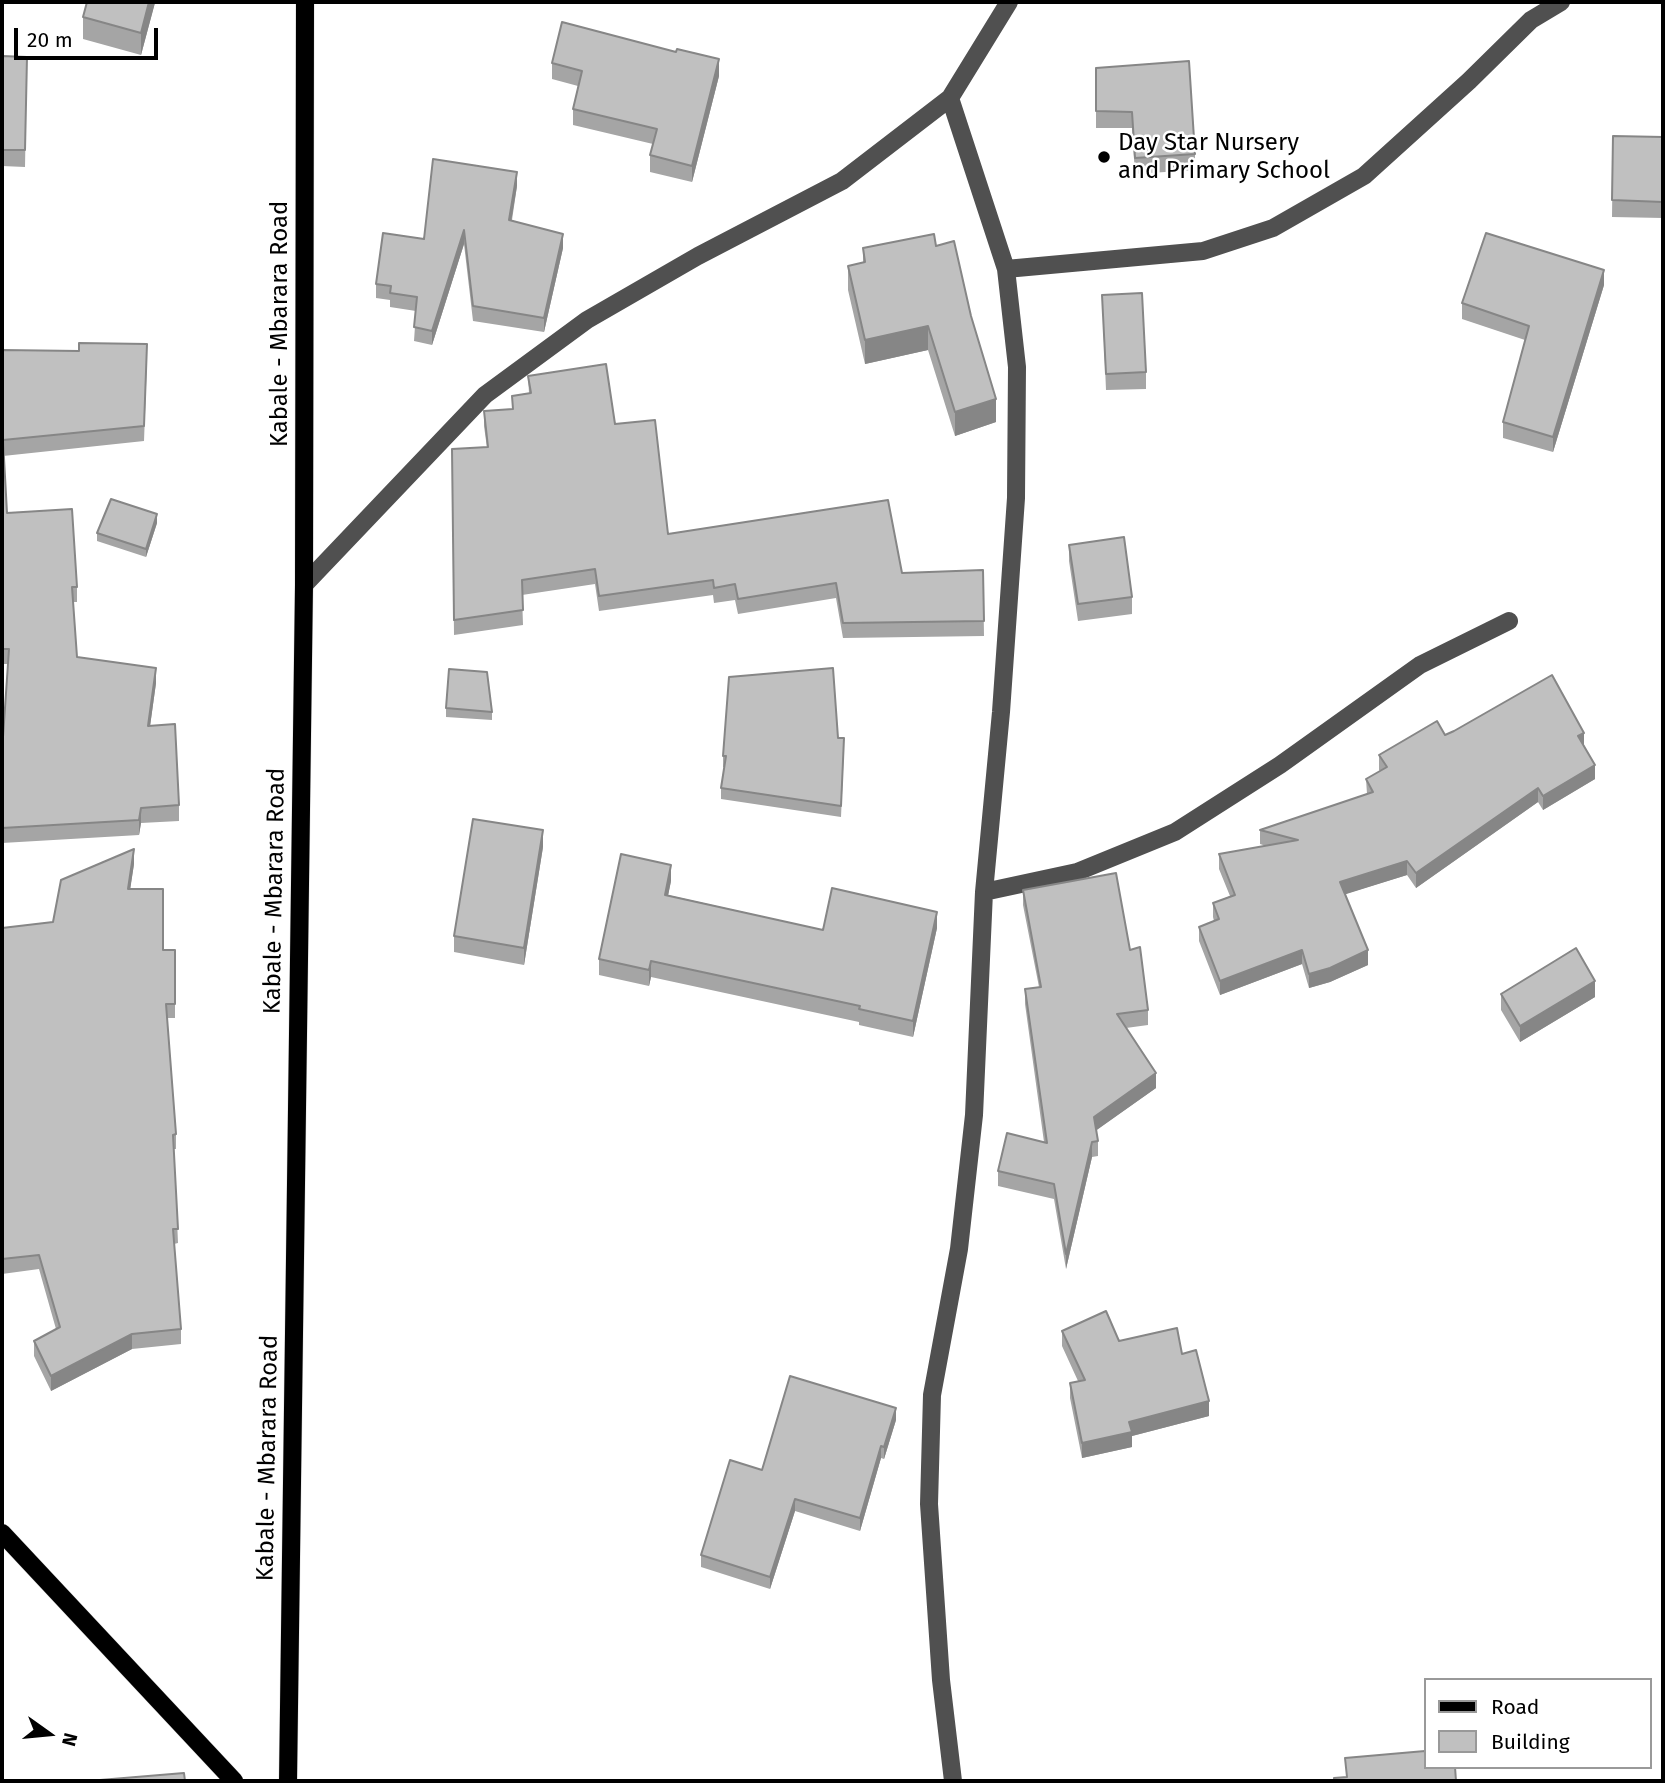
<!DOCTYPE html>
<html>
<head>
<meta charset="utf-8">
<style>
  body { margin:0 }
  #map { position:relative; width:1665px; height:1783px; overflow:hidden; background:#fff; font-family:"Fira Sans",sans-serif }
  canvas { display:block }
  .frame { position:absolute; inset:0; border:4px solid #000; pointer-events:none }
  .legend { position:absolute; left:1424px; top:1678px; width:228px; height:91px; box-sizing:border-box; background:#fff; border:2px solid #999; margin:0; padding:9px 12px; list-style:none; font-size:21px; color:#000 }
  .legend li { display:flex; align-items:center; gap:14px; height:35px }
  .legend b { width:35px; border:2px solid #999 }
  .north { position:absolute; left:14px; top:1699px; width:70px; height:70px; -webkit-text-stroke:5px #fff; paint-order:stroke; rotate:105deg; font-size:19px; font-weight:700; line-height:28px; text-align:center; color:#000 }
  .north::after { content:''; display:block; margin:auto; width:24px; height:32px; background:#000; clip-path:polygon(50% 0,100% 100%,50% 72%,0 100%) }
  .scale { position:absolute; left:14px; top:28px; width:144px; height:32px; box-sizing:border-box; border:4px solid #000; border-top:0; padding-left:9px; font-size:21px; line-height:24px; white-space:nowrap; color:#000; -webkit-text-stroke:5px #fff; paint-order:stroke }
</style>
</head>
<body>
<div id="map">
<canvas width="1665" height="1783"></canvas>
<div class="frame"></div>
<ul class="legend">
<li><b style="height:9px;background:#000"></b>Road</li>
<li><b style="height:19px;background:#c0c0c0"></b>Building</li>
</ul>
<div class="north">N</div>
<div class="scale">20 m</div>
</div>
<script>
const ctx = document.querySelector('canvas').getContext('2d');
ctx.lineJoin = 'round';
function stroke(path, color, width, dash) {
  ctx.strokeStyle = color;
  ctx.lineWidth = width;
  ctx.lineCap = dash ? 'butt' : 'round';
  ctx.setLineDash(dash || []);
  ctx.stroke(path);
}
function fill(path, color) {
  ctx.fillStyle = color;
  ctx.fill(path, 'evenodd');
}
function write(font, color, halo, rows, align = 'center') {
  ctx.font = font + ' "Fira Sans",sans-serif';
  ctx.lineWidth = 5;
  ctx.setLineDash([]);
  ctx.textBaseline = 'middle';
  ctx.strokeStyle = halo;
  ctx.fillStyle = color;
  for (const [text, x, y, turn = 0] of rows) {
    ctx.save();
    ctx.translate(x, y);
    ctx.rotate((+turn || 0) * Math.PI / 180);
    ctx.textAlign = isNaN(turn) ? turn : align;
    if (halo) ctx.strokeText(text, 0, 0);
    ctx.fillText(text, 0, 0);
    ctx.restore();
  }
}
const major = new Path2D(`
  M2,1533l232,248
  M288,1781l16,-1196 1,-583`);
stroke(major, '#dbdbdb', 19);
stroke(new Path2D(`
  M950,98l56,171 11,98 -1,131 -15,214 -17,180 -10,223 -15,134 -27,146 -3,109 12,176 12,101
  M1006,269l197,-18 70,-23 91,-52 105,-95 62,-61 30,-18
  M304,585l181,-190 102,-75 111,-64 144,-75 108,-83 59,-96
  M984,892l93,-20 98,-40 105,-67 140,-100 89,-44`), '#505050', 18);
stroke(major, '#000', 18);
fill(new Path2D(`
  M155,2l-14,53 -58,-16v-22z
  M2,56l25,1 -2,110 -23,-1z
  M552,63l167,13 -27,106 -42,-10v-17l3,-11 -80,-19v-16l5,-23 -26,-7z
  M1096,68l99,86v16l-60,4 -3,-46h-36z
  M1613,136l50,1v81l-51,-1z
  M517,186l-5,34 51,28 -19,84 -71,-11 -9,-77 -32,101 -18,-4 2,-30 -26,-4v-7l-14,-2v-14z
  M936,246l60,176 -41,14 -27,-86 -63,14 -17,-74v-24l15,-3v-15z
  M1604,285l-51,167 -50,-14v-16l22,-82 -63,-21v-16z
  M1102,295l44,77v17l-40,1z
  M2,350l145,10 -3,81 -141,15 4,57 70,74v15h-4l4,55 79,26 -6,43 29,79v16l-38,2 -2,12 -137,8v-106h1l5,-73h-6z
  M528,376l87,48 53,110 234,39 81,-3 1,66 -141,2 -7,-40 -98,16 -3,-14 -21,3 -1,-8 -114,16 -4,-27 -73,11 1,30 -69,10 -2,-186 35,-1 -3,-22v-15l28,-2v-13l17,-3z
  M157,523l-11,34 -49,-16v-8z
  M1069,545l63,52v17l-54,7 -9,-60z
  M446,708l46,4v8l-46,-3z
  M1445,735l139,10 11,34 -52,31 -5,-8 -122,86 -9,-13 -62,19 23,71 -38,17 -21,6 -7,-24 -82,31 -21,-54v-14l15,-6 -1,-4v-14l17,-7 -11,-27v-15l47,-8 -6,-2v-14l107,-36 -1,-15 14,-8 -1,-1v-15z
  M838,738l6,11 -3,68 -120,-18v-11l3,-21h-1v-11z
  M543,847l-19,118 -70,-13v-16z
  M134,864l-4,25 33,61h12v68h-8l9,116v15h-2l4,94 -4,1 7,85v15l-49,5 -81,42 -17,-35v-15l22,-12 -17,-60 -37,5v-346l51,-6z
  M671,881l-3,14 155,35 114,-2 -24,109 -54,-12v-3l-208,-45 -2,9 -50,-11v-16z
  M1023,890l107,60 18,60v15l-22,3 30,60 -60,42 2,11v15l-6,1 -26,112 -12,-70 -56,-13v-15l46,-29 -19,-138v-15l14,-2 -16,-82z
  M1501,994l94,3 -75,45 -19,-32z
  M1062,1331l120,23 27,62 -77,20v11l-50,11 -12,-60v-15l8,-2 -16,-35z
  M896,1420l-12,39 -3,-1 -21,73 -65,-20 -25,78 -69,-22v-12l61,-85z`), '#a5a5a5');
fill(new Path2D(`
  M149,2h6v1l-14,52v-22z
  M719,59v17l-27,106v-16z
  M517,172v14l-8,48v-14z
  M464,230v14l-32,101v-14z
  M563,234v14l-19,84v-14z
  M1604,270v15l-51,167v-15z
  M928,326v24l-63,14v-24z
  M996,399v23l-41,14v-24z
  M157,514v9l-11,34v-8z
  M156,668v15l-8,58v-15z
  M1584,733v14l-6,-11z
  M1595,765v14l-52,31v-14z
  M1538,788v14l-122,86v-15z
  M141,808v15l-2,12v-15z
  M543,830v17l-19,118v-17z
  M134,849v15l-6,40v-15z
  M1407,861v14l-67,21v-14z
  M671,865v16l-6,30v-16z
  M937,912v16l-24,109v-16z
  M1302,950v14l-82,31v-14z
  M1368,950v15l-38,17 -21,6v-14z
  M651,961v16l-2,9v-16z
  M1595,981v16l-75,45v-16z
  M1156,1073v15l-62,44v-15z
  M1092,1142v15l-26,112v-15z
  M132,1334v15l-81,42v-15z
  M1209,1401v15l-77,20v11l-50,11v-15l47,-21z
  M896,1408v12l-12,39v-12z
  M881,1446v12l-21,73v-13z
  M795,1499v12l-25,78v-12z`), '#868686');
const building = new Path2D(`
  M87,2h62l-8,31 -58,-16z
  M562,22l114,30 1,-3 42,10 -27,107 -42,-11 7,-26 -84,-20 9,-38 -30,-8z
  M2,56l25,1 -2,93h-23z
  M1189,61l6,93 -60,4 -3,-46 -36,-1v-43z
  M1613,136l50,1v65l-51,-2z
  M433,159l84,13 -8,48 54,14 -19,84 -71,-12 -9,-76 -32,101 -18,-4 3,-30 -27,-4 1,-7 -15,-2 7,-51 41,6z
  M1486,233l118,37 -51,167 -50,-15 26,-96 -67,-23z
  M934,234l2,12 18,-5 17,75 25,83 -41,13 -27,-86 -63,14 -17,-74 17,-4 -2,-14z
  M1142,293l4,79 -40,2 -4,-79z
  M79,343l68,1 -3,82 -141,14 4,73 65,-4 5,78h-5l5,70 79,11 -8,58 27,-2 4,81 -38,3 -2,12 -137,8v-91h1l6,-88h-7v-299l77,1z
  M606,364l9,60 40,-4 13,114 220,-34 14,73 81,-3 1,51 -141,2 -7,-40 -98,16 -3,-15 -21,4 -1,-8 -114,16 -4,-27 -73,11 1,30 -69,10 -2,-171 36,-2 -4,-36 29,-2 -1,-13 19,-3 -3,-17z
  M111,499l46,15 -11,35 -49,-16z
  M1124,537l8,60 -54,7 -9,-59z
  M833,668l5,70h6l-3,68 -120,-18 5,-32h-3l6,-79z
  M449,669l38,3 5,40 -46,-4z
  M1552,675l32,58 -6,3 17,29 -52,31 -5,-8 -122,85 -9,-12 -67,21 28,68 -38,18 -21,6 -7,-24 -82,31 -21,-54 20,-8 -6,-16 22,-8 -16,-41 79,-14 -38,-10 113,-38 -7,-13 21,-12 -8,-12 58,-34 8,14 9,-4z
  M473,819l70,11 -19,118 -70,-12z
  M134,849l-6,40h35v61h12v54h-9l10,130 -3,1 5,94h-5l8,100 -49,5 -81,42 -17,-35 26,-14 -21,-72 -37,4v-331l51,-6 8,-42z
  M621,854l50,11 -6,30 158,35 9,-42 105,24 -24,109 -54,-12 1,-3 -209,-45 -2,9 -50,-11z
  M1116,873l14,77 10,-3 8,63 -31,4 39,59 -62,44 4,24 -6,1 -26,112 -12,-70 -56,-13 9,-38 40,10 -22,-154 16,-2 -18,-97z
  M1576,948l19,33 -75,45 -19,-32z
  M1106,1311l13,30 58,-13 5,26 14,-4 13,51 -80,21 3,10 -50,11 -12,-60 15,-3 -23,-49z
  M790,1376l106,32 -12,39 -3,-1 -21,72 -65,-19 -25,78 -69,-22 29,-95 32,10z
  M1425,1751v16h30l1,14h-122v-3l13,-1 -2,-19z
  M184,1773l1,8h-97z`);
fill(building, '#c0c0c0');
stroke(building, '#868686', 2);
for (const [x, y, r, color] of [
  [1104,157,7,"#000"]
]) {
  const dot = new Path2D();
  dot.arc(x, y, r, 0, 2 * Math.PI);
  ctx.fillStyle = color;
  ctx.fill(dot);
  stroke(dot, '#fff', 2.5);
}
write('24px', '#000', '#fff', [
  ["Day Star Nursery",1118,143],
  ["and Primary School",1118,171]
], 'left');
write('24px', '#000', '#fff', [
  ["Kabale - Mbarara Road",280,324,-90],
  ["Kabale - Mbarara Road",275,891,-89],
  ["Kabale - Mbarara Road",268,1458,-89]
]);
</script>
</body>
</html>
